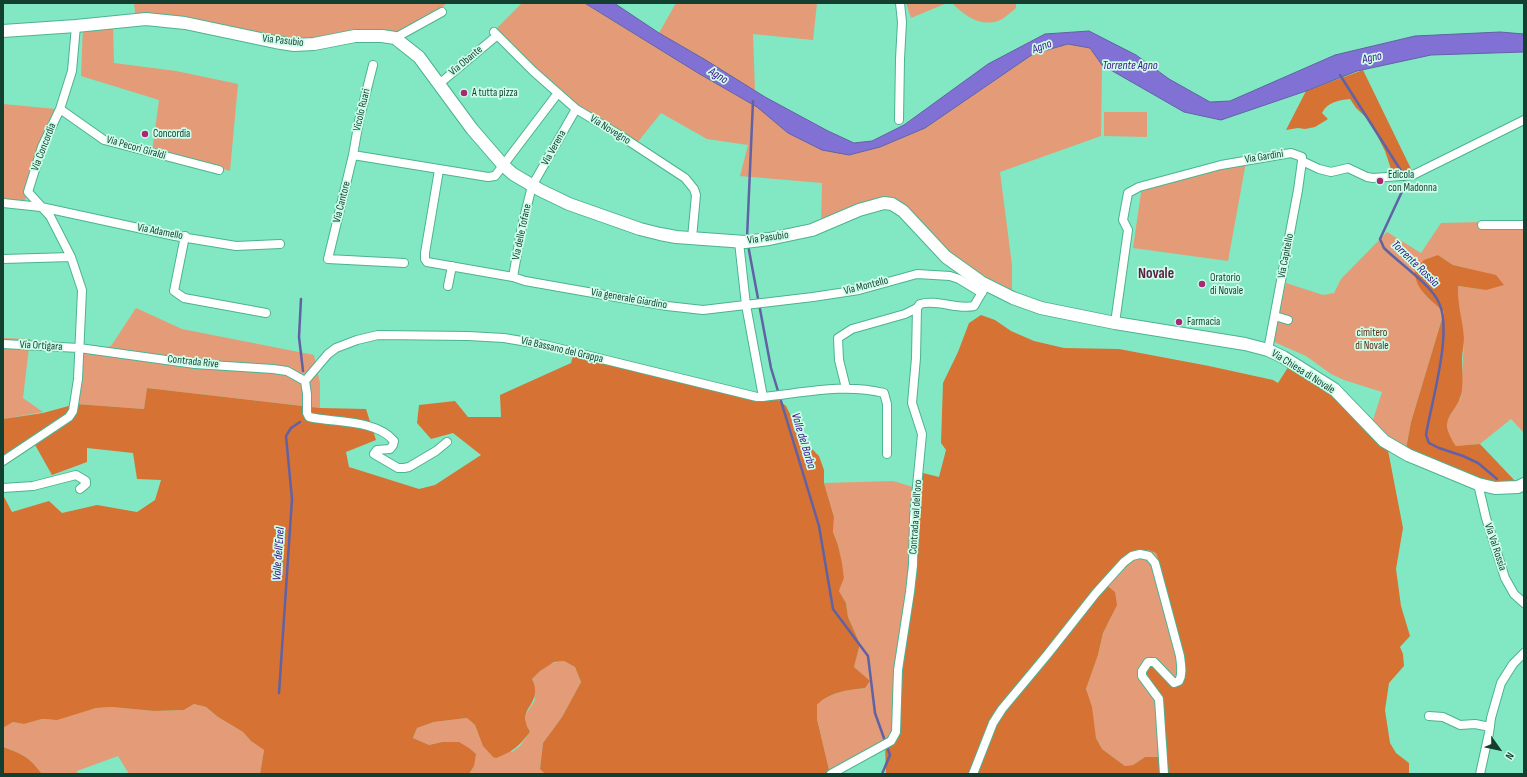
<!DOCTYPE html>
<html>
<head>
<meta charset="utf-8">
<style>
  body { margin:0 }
  #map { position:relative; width:1527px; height:777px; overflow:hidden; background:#82e7c3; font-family:"Sofia Sans Condensed",sans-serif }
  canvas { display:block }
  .frame { position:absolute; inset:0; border:4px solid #133f31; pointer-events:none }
  .north { position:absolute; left:1479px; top:729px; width:40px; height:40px; -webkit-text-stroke:3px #cefdea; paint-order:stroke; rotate:123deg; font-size:11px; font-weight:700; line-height:16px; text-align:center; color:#133f31 }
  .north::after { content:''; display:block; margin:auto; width:14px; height:18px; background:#133f31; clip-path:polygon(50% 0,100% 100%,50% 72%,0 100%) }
</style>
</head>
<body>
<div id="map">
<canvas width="1527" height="777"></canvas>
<div class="frame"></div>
<div class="north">N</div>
</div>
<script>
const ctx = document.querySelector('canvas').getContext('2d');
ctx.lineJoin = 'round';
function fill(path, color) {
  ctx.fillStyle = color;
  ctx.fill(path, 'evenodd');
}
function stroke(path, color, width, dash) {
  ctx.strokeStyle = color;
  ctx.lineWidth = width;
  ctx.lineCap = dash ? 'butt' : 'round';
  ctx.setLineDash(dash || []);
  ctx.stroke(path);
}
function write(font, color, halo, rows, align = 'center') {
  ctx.font = font + ' "Sofia Sans Condensed",sans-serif';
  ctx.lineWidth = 3.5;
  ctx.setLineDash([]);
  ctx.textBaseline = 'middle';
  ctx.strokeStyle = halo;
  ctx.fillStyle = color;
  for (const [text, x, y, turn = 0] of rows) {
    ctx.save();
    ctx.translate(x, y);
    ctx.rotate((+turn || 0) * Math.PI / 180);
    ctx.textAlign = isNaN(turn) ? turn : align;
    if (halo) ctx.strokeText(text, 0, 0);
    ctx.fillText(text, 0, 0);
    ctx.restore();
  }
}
fill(new Path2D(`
  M134,3h313l-49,40 -22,-7 -81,9 -159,-25z
  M522,3h63l113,70 59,34 31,26 61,22 31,-8 45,-19 108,-74 35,-10 22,4 12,17 -1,71 -101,36 12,93v31l-23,-10 -98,-81 -70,22 1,-44 -82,-7 8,-31 -41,-6 -46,-26 -28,35 -36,-23 -102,-95z
  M676,3h141l-4,37 -60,-6 2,57 -51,-32 -45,-26z
  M906,3h41l-36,15z
  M952,3h64v5c-5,4 -12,11 -18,13 -19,6 -34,-6 -46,-18z
  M113,23l1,40 62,8 62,13 -8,87 -16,-5 -2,6 -24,-5 -5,-8 -31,-7 7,-52 -78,-24 2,-49z
  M3,104l53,5 -33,97h-20z
  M1104,112h43v25l-43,-1z
  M1246,162l-18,99 -95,-13 9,-62z
  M1524,221v212l-13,-14 -31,25 -24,2 -8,-11 -1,-15 14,-23 3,-59 -7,-42 1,-10 28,4 -12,-20 -21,-5 -15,-10 -15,38 21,19 -33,110 -6,32 -19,-14 -13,-20 9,-28 -38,-12 -13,-6 -25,-18 -34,-15 14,-58 37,12 11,-2 7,-14 46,-47 34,21 20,-30z
  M136,308l46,21 132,26 6,28v25l-173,-20 -3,21 -68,-5 8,-51 27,-7z
  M3,338l27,1 -7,59 20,14 -40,7z
  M893,481l20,6 -3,56 -16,184 -2,10 -62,37 -13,-55v-14c12,-13 31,-15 48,-17l-2,-12 -9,-9 6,-23 -12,-27 -2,-14 -7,-12 5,-13 -6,-33 -5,-13 1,-15 -10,-34z
  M1148,550l8,3c5,13 6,26 10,40 8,29 19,56 18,87l-5,1 -17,15 4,61h-21l-12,8 -8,1 -23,-17 -6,-11 -10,-49 12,-34 5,-22 8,-16 -7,-34z
  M564,661l11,6 6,15 -19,35 -19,26 -3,26 5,5h-76l5,-8 -32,-24 -13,3 -16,-7 4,-10 17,-6 33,-4 8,7 3,8 34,19 8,-6 10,-14 -5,-9 1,-9 9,-14 -3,-21c10,-11 17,-17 32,-18z
  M194,704l12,3 12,10 25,15 8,9 13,9 -4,24h-131l-11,-18 -41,15 1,3h-36c-13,-17 -19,-20 -39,-27v-19l10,-6 11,2 18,-5 9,1 45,-12 16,-1 42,4 30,-1z`), '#e39c77');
fill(new Path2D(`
  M1363,70l51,105 -20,3 -9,-27 -15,-30 -14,-13 -6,-9c-10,1 -23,3 -28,14l6,6 -13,8 -10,2 -7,-1 -12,2 20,-39z
  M1438,255l15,10 43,10 8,10 -18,5 -28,-4c-1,18 5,35 6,52 0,7 -2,14 -2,22 0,10 1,20 0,30 -4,26 -27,25 -6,56l24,-2 37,39 -26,2 -86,-31 6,-32 33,-110c-13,-12 -30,-23 -29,-42l9,-10z
  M981,315l14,5 16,11 23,10 30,7 55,1 90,17 64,14 5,3 16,-25 61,46 18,16 13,20 17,88 -7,41 5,37 9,30 -10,11 3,7 1,12 -15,17 -4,27 5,33 6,10 13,10v11h-523l-1,-29 7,-8 18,-194 3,-56 2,-16 24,6 7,-27 -5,-7 2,-60 15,-31 11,-29zM1148,550l8,3c5,13 6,26 10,39 8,30 19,57 18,88l-5,1 -30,-17 -4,11 17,21 4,61h-21l-12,8 -8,1 -23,-17 -6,-11 -4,-31 -6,-18 12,-34 5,-22 14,-28 -2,-13 -11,-9z
  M574,352l203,47 9,7 5,10 3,14 7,10 9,7 9,9 5,14v13l10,34 -1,15 5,13 4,18 2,15 -5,13 7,12 2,14 12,27 -6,23 16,14 -5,7c-17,2 -36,4 -48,17v14l13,55h-285l-5,-5 3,-26 19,-26 19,-35 -6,-15 -11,-6 -10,1 -14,9 -8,8c11,23 -11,28 -6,44 0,3 3,6 4,9 -12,15 -16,19 -34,26l-3,-1 -10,-11 -8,-21 -8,-7 -33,4 -17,6 -4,10 16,7 13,-3h17l10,6 7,6 -2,12 -5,8h-209l4,-24 -13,-9 -8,-9 -25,-15 -12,-10 -12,-3 -10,6 -30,1 -42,-4 -16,1 -39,12 -15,-1 -18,5 -11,-2 -10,6v-233l9,17 37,-11 13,12 35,-8 40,7 18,-12 6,-20 -24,-1 -4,-26 -46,-5v14l-35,13 -18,-32 -31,16v-40l40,-6 33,-9 68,5 3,-21 173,20 46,1 10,31 -30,12 3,15 70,22 16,-4 46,-30 -28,-22 -22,6 -14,-16 2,-18 36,-4 13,16h33l-1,-22 71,-32z
  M3,747c20,7 26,10 39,27h-39z`), '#d77235');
const water = new Path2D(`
  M585,3h29l45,30 45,26 61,38 63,34 26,12 18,-2 32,-16 84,-61 57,-30 44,-3 47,24 33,24 41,23 20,-1 105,-46 80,-19 85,-4 24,2v18l-93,3 -74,16 -51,20 -85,29 -37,-8 -82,-47 -12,-17 -22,-4 -35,10 -108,74 -45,19 -31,8 -27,-5 -34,-17 -31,-26 -59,-34z`);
fill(water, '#8171d4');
stroke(water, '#6062a3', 1);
stroke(new Path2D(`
  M1340,75l63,99 2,11 -25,54 4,9c14,14 46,36 54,53 16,28 -7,102 -12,134l3,8 10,5 24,8 15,7 19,16
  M747,238l6,-137
  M748,245l23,123 48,158 14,83 35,47 7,57 15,42 -8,19
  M301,299l-2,38 4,34
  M279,693l13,-194 -6,-63 5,-8 9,-6`), '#6062a3', 2.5);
const minor = new Path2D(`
  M494,32l39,39 43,38 45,27 64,42 9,11 2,6 -4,43
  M395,38l47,-26
  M439,84l55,-46
  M60,109l44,31 115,30
  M899,120l1,-61 2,-37 -2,-19
  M353,155l6,-34 14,-56
  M439,170l-14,83v6l2,3 86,15 12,4 142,25 36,4 110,-13 46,-7 58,-16 33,2 9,3 23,14
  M3,203l38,4 134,29 61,10 44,-2
  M1482,225h42
  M185,236l-11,55 10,7 82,15
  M3,259l68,-2 -21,-41 -22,-24 14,-45 18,-38 12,-38 4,-45
  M404,263l-76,-4 25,-104 135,22 7,-1 63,-83
  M513,277l9,-51 10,-40 44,-77
  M448,286l4,-20
  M1275,316l13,4
  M1115,323l13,-93 -5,-10 5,-27 11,-6 82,-22 70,-12 11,4v4l17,8 12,3 17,-4 19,9 6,1 40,-3 111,-55
  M3,344l76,4 116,16 78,5 14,2 18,10
  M1268,350l30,-160 4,-29
  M846,388l-7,-28 -1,-22 14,-9 53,-15 12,-6
  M763,397c40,-4 81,-14 121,-4l3,11v50
  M447,442l-11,9 -27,16 -5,1h-6l-24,-14 3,-4 13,-1 3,-4 1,-4c-18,-22 -59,-18 -85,-24l-2,-4v-19l-2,-13 23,-27 8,-6 21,-8 21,-5 90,1 36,2 41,7 212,52h6l-17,-92 -7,-63
  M3,461l66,-44 4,-6 5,-32 4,-89 -11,-33
  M1478,484l8,34 19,60 9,16 10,9
  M3,488l30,-2 43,-11 10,6v3l-6,5
  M1429,716l14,1 17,8 15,-1 15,3
  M831,774l60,-33 5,-9 2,-62 12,-78 3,-27 1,-47 8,-84 -10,-31 4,-45 1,-50 3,-4c18,-5 36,6 54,2l10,-17
  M973,774l20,-51 9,-14 45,-54 49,-62 28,-31 8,-6 8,-2 9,2 6,7 25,93c1,9 3,18 -1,25l-5,2 -20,-21h-6l-6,9v5l17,23 5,75
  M1480,774l9,-41 2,-15 10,-35 12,-19 11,-11`);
const secondary = new Path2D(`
  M3,31l73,-5 70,-7 39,4 90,19 19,3 20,-1 41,-8h27l13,2 24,19 53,72 32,37 9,8 27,16 29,14 71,25 20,5 16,3 69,5 24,-3 43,-9 47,-20 25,-7 8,1 11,7 43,46 35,25 32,16 28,10 74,15 130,21 23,6 15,7 51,32 50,52 24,14 70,29 17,4 23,-1 6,-3`);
stroke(minor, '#4cb391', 10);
stroke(secondary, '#4cb391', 14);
stroke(minor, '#fff', 8);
stroke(secondary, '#fff', 12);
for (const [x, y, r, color] of [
  [464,93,4,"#a92876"],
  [145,134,4,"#a92876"],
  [1380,181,4,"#a92876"],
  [1202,284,4,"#a92876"],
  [1179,322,4,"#a92876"]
]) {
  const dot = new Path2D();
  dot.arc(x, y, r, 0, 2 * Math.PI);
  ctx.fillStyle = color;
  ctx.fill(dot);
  stroke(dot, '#cefdea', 1.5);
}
write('11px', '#133f31', '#cefdea', [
  ["Via Pasubio",283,41,6],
  ["Via Obante",466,61,-40],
  ["Vicolo Ruari",362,110,-77],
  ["Via Novegno",610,130,32],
  ["Via Concordia",44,147,-69],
  ["Via Pecori Giraldi",136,148,16],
  ["Via Verena",554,148,-61],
  ["Via Gardini",1264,157,-9],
  ["Via Cantore",342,202,-76],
  ["Via Adamello",160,232,11],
  ["Via delle Tofane",522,232,-78],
  ["Via Pasubio",768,238,-8],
  ["Via Capitello",1286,256,-79],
  ["Via Montello",866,286,-14],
  ["Via generale Giardino",629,299,10],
  ["Via Ortigara",41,346,3],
  ["Via Bassano del Grappa",562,350,13],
  ["Contrada Rive",193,362,6],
  ["Via Chiesa di Novale",1303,372,32],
  ["Contrada val dell'oro",916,517,-86],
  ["Via Val Rossia",1495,547,72]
]);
write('11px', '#133f31', '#cefdea', [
  ["A tutta pizza",472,93],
  ["Concordia",153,134],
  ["Edicola",1388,175],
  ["con Madonna",1388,188],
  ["Oratorio",1210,278],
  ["di Novale",1210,291],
  ["Farmacia",1187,322]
], 'left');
write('11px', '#5b311a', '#cefdea', [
  ["cimitero",1372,333],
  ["di Novale",1372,346]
]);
write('italic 12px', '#3a0e88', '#cefdea', [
  ["Agno",1042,47,-20],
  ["Agno",1372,58,-12],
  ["Torrente Agno",1130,66],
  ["Agno",718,76,32],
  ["Torrente Rossia",1415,264,44],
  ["Valle del Barba",803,441,73],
  ["Valle dell'Enel",279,554,-86]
]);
write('bold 15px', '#5c1e41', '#cefdea', [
  ["Novale",1156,274]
]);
</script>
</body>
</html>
